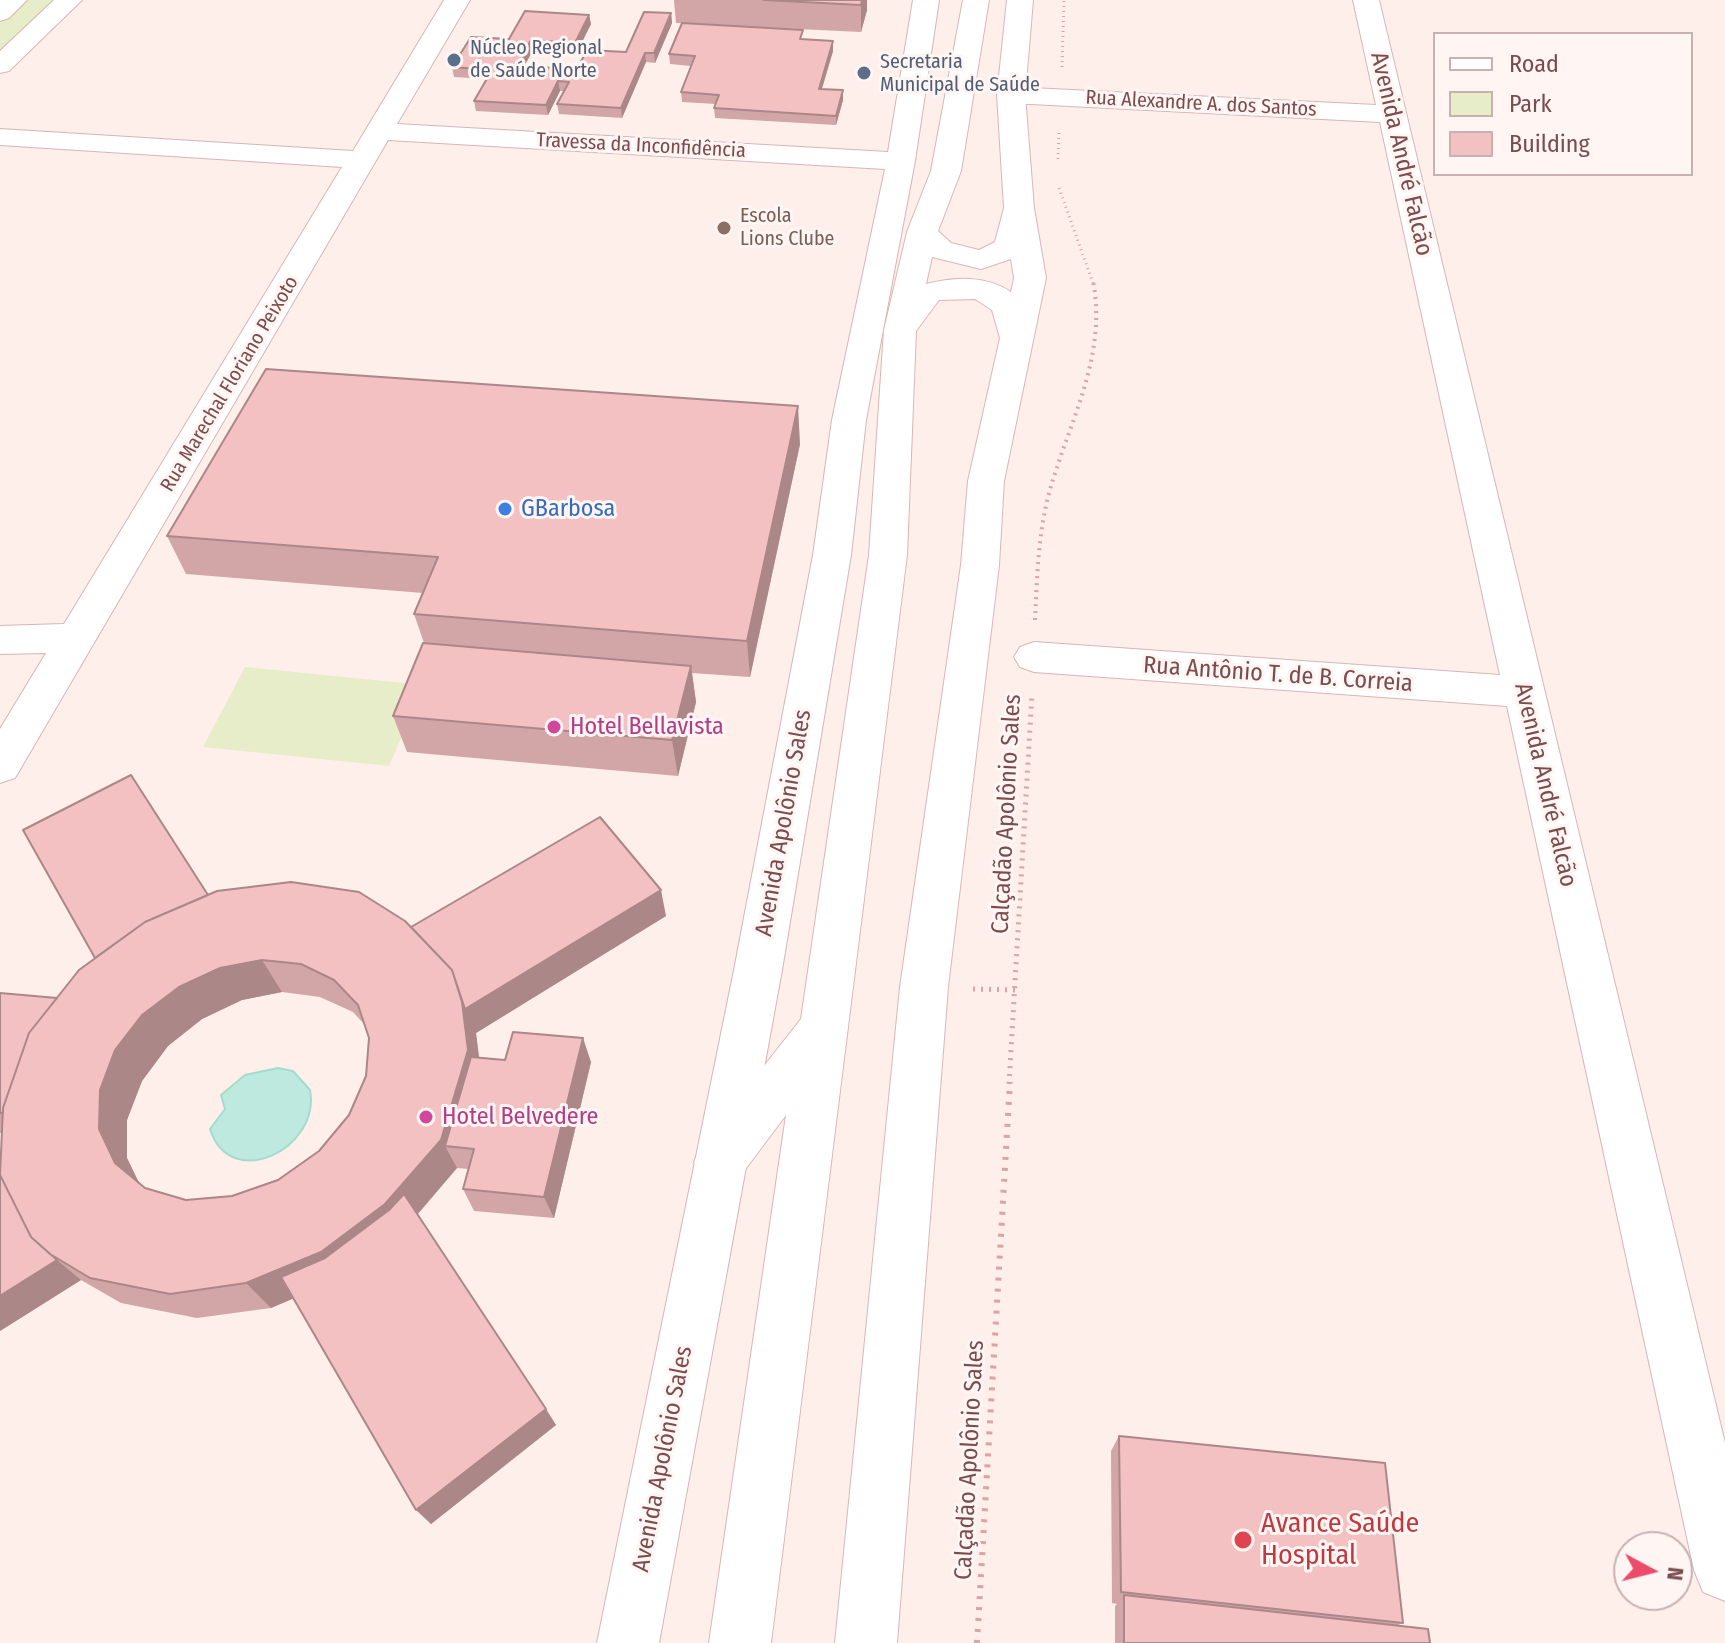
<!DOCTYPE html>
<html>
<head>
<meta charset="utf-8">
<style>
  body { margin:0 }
  #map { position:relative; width:1725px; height:1643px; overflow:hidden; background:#feefeb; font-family:"Fira Sans Condensed",sans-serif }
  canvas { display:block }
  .legend { position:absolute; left:1433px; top:32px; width:260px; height:144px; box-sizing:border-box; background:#fff5f3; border:2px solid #cab1b1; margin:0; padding:10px 14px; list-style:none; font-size:24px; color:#7b4b4e }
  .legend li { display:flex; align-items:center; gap:16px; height:40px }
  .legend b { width:40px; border:2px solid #cab1b1 }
  .north { position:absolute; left:1613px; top:1531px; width:80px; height:80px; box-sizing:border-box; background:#fff5f3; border:2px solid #cab1b1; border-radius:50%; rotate:97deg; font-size:22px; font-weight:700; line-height:32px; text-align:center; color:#7b4b4e }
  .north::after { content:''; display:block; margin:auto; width:28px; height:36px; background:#ec4c69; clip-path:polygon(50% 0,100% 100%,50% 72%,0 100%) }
</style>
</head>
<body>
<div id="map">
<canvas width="1725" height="1643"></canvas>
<ul class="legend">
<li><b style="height:10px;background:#fff"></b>Road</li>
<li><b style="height:22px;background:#e6edc8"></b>Park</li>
<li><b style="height:22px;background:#f4c1c2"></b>Building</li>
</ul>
<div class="north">N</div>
</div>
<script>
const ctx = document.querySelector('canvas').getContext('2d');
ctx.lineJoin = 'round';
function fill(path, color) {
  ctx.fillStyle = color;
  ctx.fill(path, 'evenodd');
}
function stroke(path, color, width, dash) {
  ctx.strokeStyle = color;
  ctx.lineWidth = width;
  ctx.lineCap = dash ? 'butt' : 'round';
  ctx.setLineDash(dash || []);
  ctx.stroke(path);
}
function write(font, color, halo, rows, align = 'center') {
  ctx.font = font + ' "Fira Sans Condensed",sans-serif';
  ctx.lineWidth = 6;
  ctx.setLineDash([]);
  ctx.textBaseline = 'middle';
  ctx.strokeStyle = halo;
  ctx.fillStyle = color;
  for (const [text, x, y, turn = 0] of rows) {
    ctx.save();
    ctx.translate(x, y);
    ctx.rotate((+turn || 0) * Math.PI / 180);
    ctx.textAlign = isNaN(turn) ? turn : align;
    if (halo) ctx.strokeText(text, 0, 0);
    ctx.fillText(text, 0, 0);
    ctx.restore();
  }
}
fill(new Path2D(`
  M18,0h45l-63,54v-38z
  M245,667l179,18 -35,81 -186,-19z`), '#e6edc8');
const water = new Path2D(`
  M278,1068l15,3 17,19c11,59 -80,103 -100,39l15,-20 -4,-14 24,-20z`);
fill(water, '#bde9de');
stroke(water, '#a3dcce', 2);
const street = new Path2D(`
  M0,0h27l-18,18 -9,3z
  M54,0h28l-73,71 -9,2v-22z
  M444,0h26l-73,124 491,28 25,-152h26l-24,161 -49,259 -15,135 -69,415 -123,673h-62l137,-673 79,-415 19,-135 53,-251 -497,-29 -373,638 -15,5v-54l46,-76 -46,1v-28l64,-2 278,-457 -342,-22v-16l353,22z
  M1353,0h26l346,1443v158l-22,-9 -9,-22 -187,-864 -473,-34 -14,-5 -6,-10 6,-10 14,-5 466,33 -120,-553 -369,-19 -10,-2 -4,-6 4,-6 10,-2 365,18z`);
const secondary = new Path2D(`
  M963,0h26l-28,171 -23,60 13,12 28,7 16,-8 9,-34 -7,-113 10,-95h26l-8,95 9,113 12,70 -42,203 -5,84 -51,422 -51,656h-62l65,-656 61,-422 7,-84 32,-143 -8,-28 -17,-11 -36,1 -23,31 -9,224 -136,1088h-62l77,-528 -48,64 -18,7 -18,-7 -8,-17 8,-17 99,-126 68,-464 15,-225 23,-98 24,-61zM932,257l49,12 30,-10 3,19 -3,14c-26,-17 -56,-15 -85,-8z`);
stroke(street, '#d6b6b5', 2);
stroke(secondary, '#dbb6b4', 2);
stroke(new Path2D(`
  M1062,67l2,-67
  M1058,159l1,-30
  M1059,188l34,95`), '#dba3a4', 3, [1, 4]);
stroke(new Path2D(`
  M1035,620c2,-41 3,-83 13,-123 19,-72 60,-139 45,-216`), '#dba3a4', 4, [2, 5]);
stroke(new Path2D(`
  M973,989l43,1
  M1009,1084l23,-390`), '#dba3a4', 5, [2, 6]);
stroke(new Path2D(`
  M977,1643l33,-561`), '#dba3a4', 6, [3, 8]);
fill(street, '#fff');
fill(secondary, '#fff');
fill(new Path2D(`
  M674,0h193v10l-6,22 -148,-7 90,14 30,12 -11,38 21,11 -7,25 -121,-7 -1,-10 2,-4 -34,-2 -1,-10 10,-26 -21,-2 -1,-10 13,-31h-6z
  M671,13l1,10 -17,40 -9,-1 -24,56 -63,-4 -2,-10 7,-13h-4l-12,24 -72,-4 -2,-10 13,-22 -33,-2 -2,-10 57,-28 80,-24 2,9 -14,28 -44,-2 -9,16 53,3 49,-17z
  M800,444l-50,233 -58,-4 4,29 -18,74 -271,-24 -14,-36 31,-73 -10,-29 9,-21 -237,-19 -19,-38z
  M666,916l-190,117 3,25 26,2 86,2 -37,156 -80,-7 -11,-22 5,-20 -11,-1 -39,46 138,211 -125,99 -138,-226 -22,10 -74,10 -76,-15 -40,-23 -81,51 2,-198h-2v-140l57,5 354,-71zM282,992l38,5 33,15 12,13 4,13 -3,38 -17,39 -30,36 -41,29 -46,16 -46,4 -41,-12 -6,-5 -12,-25v-38l15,-39 26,-35 34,-27 40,-19z
  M1119,1436l284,187 -5,2 32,18h-315v-37l2,-2 -5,-1 -1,-152z`), '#d2a6a7');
fill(new Path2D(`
  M862,0h5v10l-6,22v-27z
  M671,13l1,10 -17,40 -1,-10z
  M589,15l2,9 -14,28 -2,-9z
  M531,40l2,10 -14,26 -2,-10z
  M833,41v10l-14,47v-9z
  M645,53l1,9 -24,56 -1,-10z
  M558,81l2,10 -12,24 -2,-10z
  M843,90v10l-7,25v-9z
  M798,406l2,38 -50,233 -3,-36z
  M691,666l5,36 -18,74 -6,-36z
  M661,890l5,26 -190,117 6,48 -37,65 12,22 -54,63 -61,47 -71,30 -25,-25 216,-281z
  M262,960l20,32 -40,8 -40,19 -34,27 -26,35 -15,39v38l16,33 -28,-28 -16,-34 1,-39 15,-40 27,-35 37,-28 41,-19z
  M583,1038l8,24 -37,156 -10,-21z
  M57,1260l24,20 -81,51v-35z
  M546,1409l10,16 -125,99 -15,-14z`), '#ab8788');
const building = new Path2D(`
  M764,0h98l-1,5z
  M525,11l64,4 -14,28 -44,-3 -14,26 60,3 10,-19 39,2 18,-40 27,1 -17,40h-9l-24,55 -64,-4 12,-22 -11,-1 -12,24 -72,-4 18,-31 -40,-3 19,-30 38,2z
  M682,23l121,7 -3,9 33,2 -14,48 24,1 -7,26 -122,-8 5,-13 -38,-3 14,-36 -26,-2z
  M266,369l532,37 -51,235 -333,-27 24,-57 -271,-21z
  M423,643l268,23 -19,74 -279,-24z
  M131,775l77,120 -63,27 -50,36 -72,-128z
  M600,817l61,73 -196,119 -13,-39 -41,-43z
  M291,882l68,10 46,29 47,49 10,32 6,48 -27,90 -56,64 -64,48 -75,31 -76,11 -80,-16 -40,-24 -19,-17 -31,-62 3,-67 26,-75 50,-63 66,-48 72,-31zM262,960l39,4 33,16 24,25 11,33 -3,38 -17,39 -30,36 -41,29 -46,16 -46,4 -41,-12 -30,-25 -16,-34 1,-39 15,-40 27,-35 37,-28 41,-19z
  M0,993l57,5 -28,35 -26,75v5h-3z
  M513,1032l70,6 -39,159 -81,-8 11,-40 -29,-3 26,-89 34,3z
  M0,1162v13l31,62 26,23 -57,36z
  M404,1194l142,215 -130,101 -135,-233 44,-19 64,-48z
  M1119,1436l266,27 18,160 -282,-31z
  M1124,1595l304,34 2,14h-306z`);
fill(building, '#f4c1c2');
stroke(building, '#ab8788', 2);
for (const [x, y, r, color] of [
  [454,60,8,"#5c6f8a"],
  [864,73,8,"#5c6f8a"],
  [724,228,8,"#8d6e63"],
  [505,509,8,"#3f7fe0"],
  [554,727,8,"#d1479c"],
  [426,1117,8,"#d1479c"],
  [1243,1540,10,"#e0444e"]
]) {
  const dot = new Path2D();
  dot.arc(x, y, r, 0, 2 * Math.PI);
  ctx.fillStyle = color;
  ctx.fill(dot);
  stroke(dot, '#fff5f3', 3);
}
write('20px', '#4e5e75', '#fff5f3', [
  ["Núcleo Regional",470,48],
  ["de Saúde Norte",470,71],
  ["Secretaria",880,62],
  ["Municipal de Saúde",880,85]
], 'left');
write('20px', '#7b4b4e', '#fff5f3', [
  ["Rua Alexandre A. dos Santos",1201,104,3],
  ["Travessa da Inconfidência",641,146,3],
  ["Rua Marechal Floriano Peixoto",230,384,-59]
]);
write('20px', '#785e54', '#fff5f3', [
  ["Escola",740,216],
  ["Lions Clube",740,239]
], 'left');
write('24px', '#7b4b4e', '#fff5f3', [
  ["Avenida André Falcão",1401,154,77],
  ["Rua Antônio T. de B. Correia",1278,675,4],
  ["Avenida André Falcão",1545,785,77],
  ["Calçadão Apolônio Sales",1007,814,-87],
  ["Avenida Apolônio Sales",784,823,-80],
  ["Avenida Apolônio Sales",663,1459,-79],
  ["Calçadão Apolônio Sales",970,1460,-87]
]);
write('24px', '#366cbe', '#fff5f3', [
  ["GBarbosa",521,509]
], 'left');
write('24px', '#b23c85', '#fff5f3', [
  ["Hotel Bellavista",570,727],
  ["Hotel Belvedere",442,1117]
], 'left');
write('28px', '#be3a42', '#fff5f3', [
  ["Avance Saúde",1261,1524],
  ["Hospital",1261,1556]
], 'left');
</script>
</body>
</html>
